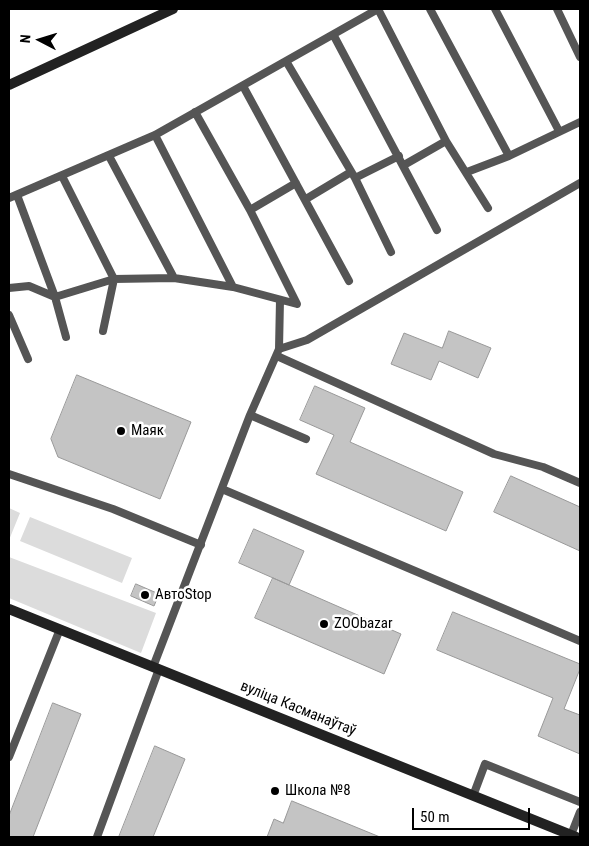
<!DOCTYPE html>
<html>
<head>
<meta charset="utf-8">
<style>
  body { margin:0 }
  #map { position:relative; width:589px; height:846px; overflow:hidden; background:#fff; font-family:"Roboto Condensed",sans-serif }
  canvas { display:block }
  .frame { position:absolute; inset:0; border:10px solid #000; pointer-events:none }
  .north { position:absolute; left:15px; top:15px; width:50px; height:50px; -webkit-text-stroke:4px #fff; paint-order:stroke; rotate:275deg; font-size:14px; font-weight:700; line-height:20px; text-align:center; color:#000 }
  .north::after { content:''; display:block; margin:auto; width:18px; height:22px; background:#000; clip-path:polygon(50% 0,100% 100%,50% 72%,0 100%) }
  .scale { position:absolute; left:412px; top:808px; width:118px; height:22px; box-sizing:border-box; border:2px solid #000; border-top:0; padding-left:6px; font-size:15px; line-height:18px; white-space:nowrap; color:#000; -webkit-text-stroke:4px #fff; paint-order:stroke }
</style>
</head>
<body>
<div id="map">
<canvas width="589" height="846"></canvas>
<div class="frame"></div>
<div class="north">N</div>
<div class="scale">50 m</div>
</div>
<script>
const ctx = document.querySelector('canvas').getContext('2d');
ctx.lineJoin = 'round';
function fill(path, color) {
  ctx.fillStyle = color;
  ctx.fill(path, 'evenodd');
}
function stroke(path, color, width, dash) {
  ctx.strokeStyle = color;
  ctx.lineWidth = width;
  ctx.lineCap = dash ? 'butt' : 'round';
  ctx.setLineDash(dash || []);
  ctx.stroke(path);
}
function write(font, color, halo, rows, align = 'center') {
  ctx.font = font + ' "Roboto Condensed",sans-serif';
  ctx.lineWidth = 5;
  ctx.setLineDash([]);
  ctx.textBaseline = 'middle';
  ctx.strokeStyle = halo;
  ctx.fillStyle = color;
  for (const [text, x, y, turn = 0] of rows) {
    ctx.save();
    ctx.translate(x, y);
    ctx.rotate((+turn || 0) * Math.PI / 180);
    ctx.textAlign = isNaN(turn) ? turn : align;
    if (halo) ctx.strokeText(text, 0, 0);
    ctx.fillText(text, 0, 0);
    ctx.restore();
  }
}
fill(new Path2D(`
  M9,508l11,5 -11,27z
  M30,517l102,41 -10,25 -102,-42z
  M9,557l147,56 -15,40 -132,-55z`), '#dcdcdc');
const building = new Path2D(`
  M449,331l42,17 -13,30 -39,-17 -8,19 -40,-16 13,-31 38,15z
  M77,375l114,47 -31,77 -102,-42 -7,-18z
  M315,386l50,22 -15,34 113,50 -17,39 -130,-57 18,-39 -34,-15z
  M511,476l69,31v44l-86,-39z
  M254,529l50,22 -15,34 -50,-22z
  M273,578l128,56 -17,40 -129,-56z
  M136,584l23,10 -5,12 -23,-10z
  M453,612l127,52v5l-16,40 16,6v39l-42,-18 15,-38 -116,-48z
  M53,703l28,11 -48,123h-24v-21z
  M155,746l30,13 -32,78h-34z
  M292,801l88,36h-113l7,-18 9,4z`);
fill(building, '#c4c4c4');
stroke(building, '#999', 1);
stroke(new Path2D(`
  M378,9l68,132 42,67
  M430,9l79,147
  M495,9l64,122
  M557,9l23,48
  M334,36l103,194
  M286,61l69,117 36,74
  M243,86l106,195
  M155,135l78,152 64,17 -47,-94 -55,-98
  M109,156l65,122
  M404,165l42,-24
  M467,172l42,-16 71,-34
  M355,178l44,-22
  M17,195l38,102 11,40
  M9,198l146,-63 223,-126
  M306,199l45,-27
  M250,210l46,-27
  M9,288l20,-2 26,11 59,-18 -52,-103
  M9,315l19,44
  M103,331l11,-52 60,-1 59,9
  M279,349l1,-49
  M277,356l217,98 49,13 37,16
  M250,415l56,24
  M9,474l104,35 88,36
  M222,489l358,152
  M153,667l97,-252 29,-66 28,-9 273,-157
  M9,757l51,-128
  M473,796l12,-32 95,38
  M571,835l9,-23
  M97,837l62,-168`), '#555', 8);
stroke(new Path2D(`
  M9,85l164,-76
  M9,609l567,228`), '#222', 10);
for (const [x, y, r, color] of [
  [121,431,5,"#000"],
  [145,595,5,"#000"],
  [324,624,5,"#000"],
  [275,791,5,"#000"]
]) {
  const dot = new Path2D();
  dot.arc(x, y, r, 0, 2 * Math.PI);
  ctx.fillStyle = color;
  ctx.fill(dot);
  stroke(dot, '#fff', 2);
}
write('15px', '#000', '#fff', [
  ["Маяк",131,431],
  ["АвтоStop",155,595],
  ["ZOObazar",334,624],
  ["Школа №8",285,791]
], 'left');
write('15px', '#000', '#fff', [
  ["вуліца Касманаўтаў",298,709,22]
]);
</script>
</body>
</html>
